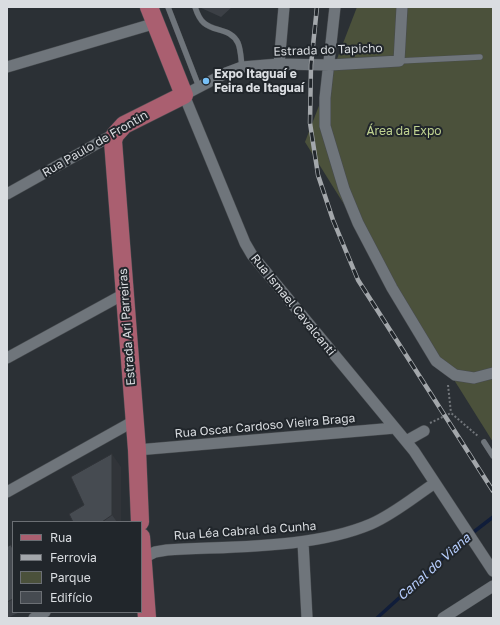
<!DOCTYPE html>
<html>
<head>
<meta charset="utf-8">
<style>
  body { margin:0 }
  #map { position:relative; width:500px; height:625px; overflow:hidden; background:#2b3035; font-family:"Golos Text",sans-serif }
  canvas { display:block }
  .frame { position:absolute; inset:0; border:8px solid #dadde1; pointer-events:none }
  .legend { position:absolute; left:12px; top:521px; width:130px; height:92px; box-sizing:border-box; background:#21262b; border:1px solid #6b6f74; margin:0; padding:5px 7px; list-style:none; font-size:12px; color:#dadde1 }
  .legend li { display:flex; align-items:center; gap:8px; height:20px }
  .legend b { width:20px; border:1px solid #6b6f74 }
</style>
</head>
<body>
<div id="map">
<canvas width="500" height="625"></canvas>
<div class="frame"></div>
<ul class="legend">
<li><b style="height:5px;background:#aa5f70"></b>Rua</li>
<li><b style="height:5px;background:#a3a7ab"></b>Ferrovia</li>
<li><b style="height:11px;background:#4b513b"></b>Parque</li>
<li><b style="height:11px;background:#464b51"></b>Edifício</li>
</ul>
</div>
<script>
const ctx = document.querySelector('canvas').getContext('2d');
ctx.lineJoin = 'round';
function fill(path, color) {
  ctx.fillStyle = color;
  ctx.fill(path, 'evenodd');
}
function stroke(path, color, width, dash) {
  ctx.strokeStyle = color;
  ctx.lineWidth = width;
  ctx.lineCap = dash ? 'butt' : 'round';
  ctx.setLineDash(dash || []);
  ctx.stroke(path);
}
function write(font, color, halo, rows, align = 'center') {
  ctx.font = font + ' "Golos Text",sans-serif';
  ctx.lineWidth = 4;
  ctx.setLineDash([]);
  ctx.textBaseline = 'middle';
  ctx.strokeStyle = halo;
  ctx.fillStyle = color;
  for (const [text, x, y, turn = 0] of rows) {
    ctx.save();
    ctx.translate(x, y);
    ctx.rotate((+turn || 0) * Math.PI / 180);
    ctx.textAlign = isNaN(turn) ? turn : align;
    if (halo) ctx.strokeText(text, 0, 0);
    ctx.fillText(text, 0, 0);
    ctx.restore();
  }
}
fill(new Path2D(`
  M357,7h136v435l-188,-300z`), '#4b513b');
stroke(new Path2D(`
  M377,618l85,-77 31,-24`), '#101d3a', 3.5);
const lane = new Path2D(`
  M168,7l31,80
  M195,7c2,6 4,12 9,16 10,9 27,5 34,20 3,7 3,17 4,24
  M399,61l81,-4
  M484,442l9,14`);
const street = new Path2D(`
  M335,7l-10,91v28l19,63 14,34 34,65 44,73 19,14 19,3 19,-5
  M402,7l-3,54 -69,4 -51,-1 -37,3 -16,6 -42,22 61,148 7,12 162,196 79,120
  M279,64l5,-57
  M7,67l149,-44
  M7,194l109,-61
  M7,358l117,-64
  M406,441l18,-10
  M137,450l258,-22
  M7,492l127,-71
  M303,542l4,76
  M141,559l14,-7 12,-2c64,-4 145,-1 204,-26 23,-10 43,-27 64,-41
  M34,618l11,-6
  M443,618l50,-32`);
const primary = new Path2D(`
  M140,522l-3,-72 -24,-309 2,-6 9,-10 60,-30 -35,-88
  M141,537l6,81`);
stroke(lane, '#474b4f', 6);
stroke(street, '#474b4f', 12);
stroke(primary, '#474b4f', 19);
stroke(new Path2D(`
  M448,385l3,28
  M430,423l21,-10 28,24`), '#72767b', 2, [2, 2]);
stroke(lane, '#6f757b', 5.5);
stroke(street, '#6f757b', 11);
stroke(primary, '#aa5f70', 18);
const rail = new Path2D(`
  M317,7l-6,58 -1,58 8,52 15,45 25,60 135,211`);
stroke(rail, '#a3a7ab', 4.5);
stroke(rail, '#21262b', 3, [9]);
fill(new Path2D(`
  M199,7h33l-11,10z
  M121,467v55h-48l11,-17z
  M7,547h6v65h7l-13,6z`), '#3c4046');
fill(new Path2D(`
  M112,454l9,13v55h-4l-5,-7z`), '#313439');
const building = new Path2D(`
  M112,454v61l-10,7h-29l-4,-8 15,-9 -13,-28z
  M11,545l2,4v50l-6,3v-55z`);
fill(building, '#464b51');
stroke(building, '#313439', 1);
for (const [x, y, r, color] of [
  [206,81,4,"#77c0f7"]
]) {
  const dot = new Path2D();
  dot.arc(x, y, r, 0, 2 * Math.PI);
  ctx.fillStyle = color;
  ctx.fill(dot);
  stroke(dot, '#21262b', 1.5);
}
write('12px', '#dadde1', '#21262b', [
  ["Estrada do Tapicho",328,50,-2],
  ["Rua Paulo de Frontin",95,144,-30],
  ["Rua Ismael Cavalcanti",293,305,51],
  ["Estrada Ari Parreiras",127,327,-94],
  ["Rua Oscar Cardoso Vieira Braga",265,426,-5],
  ["Rua Léa Cabral da Cunha",245,531,-4]
]);
write('bold 12px', '#dadde1', '#21262b', [
  ["Expo Itaguaí e",214,74],
  ["Feira de Itaguaí",214,88]
], 'left');
write('12px', '#c0d391', '#21262b', [
  ["Área da Expo",404,131]
]);
write('italic 13px', '#b6cdfd', '#21262b', [
  ["Canal do Viana",434,567,-42]
]);
</script>
</body>
</html>
